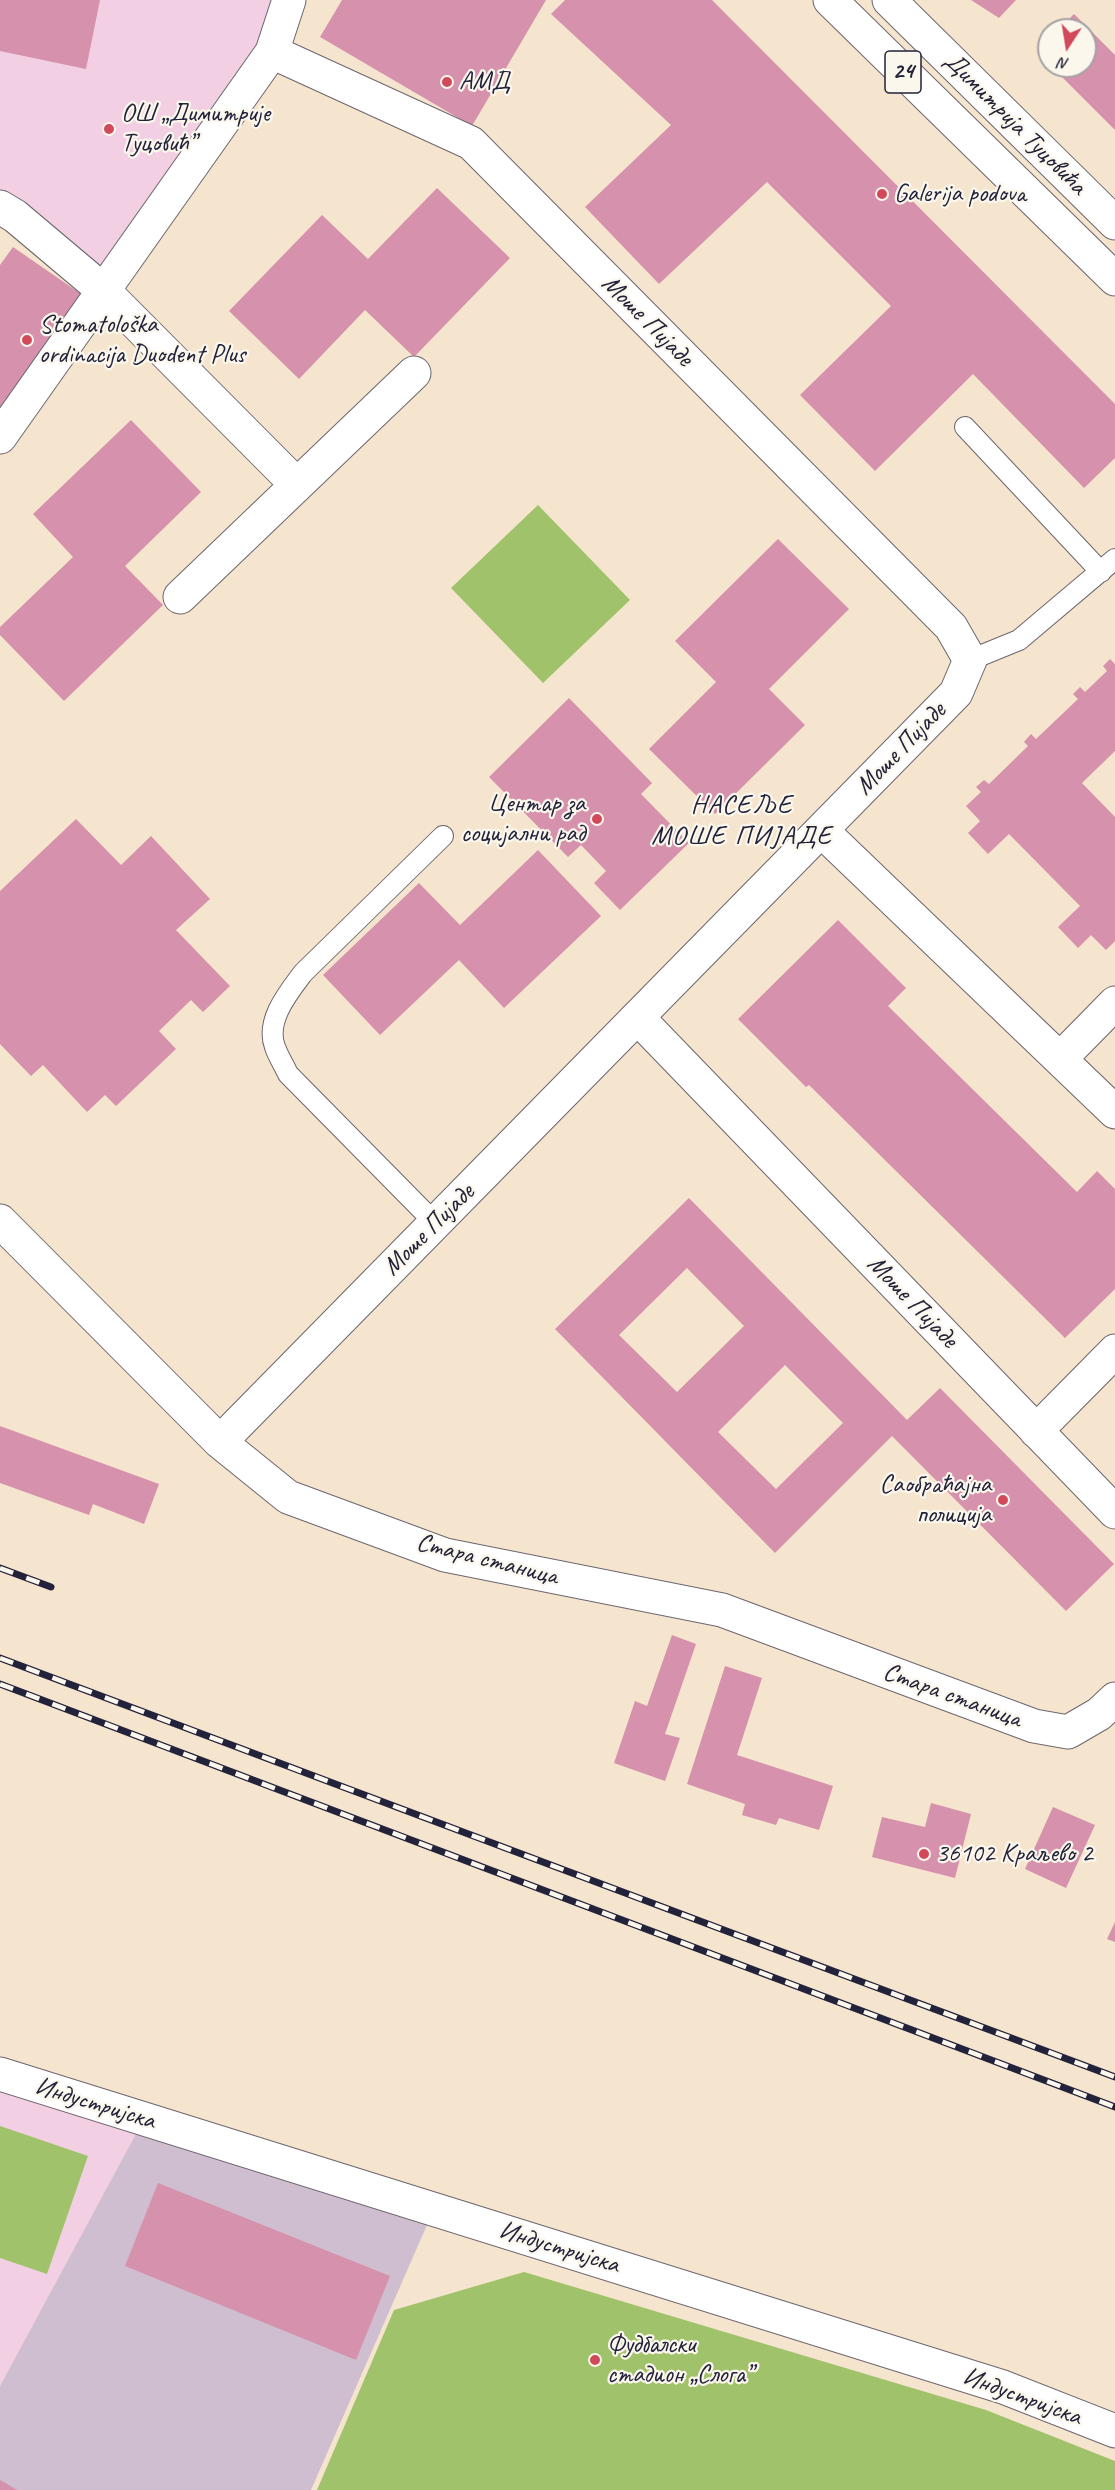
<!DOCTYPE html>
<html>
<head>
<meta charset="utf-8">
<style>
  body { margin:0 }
  #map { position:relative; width:1115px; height:2490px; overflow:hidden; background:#f6e5ce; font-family:Caveat,sans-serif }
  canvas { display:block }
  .north { position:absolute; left:1037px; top:18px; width:60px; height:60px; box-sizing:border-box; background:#fbf7ec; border:2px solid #a4a2a5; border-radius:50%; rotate:192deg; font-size:16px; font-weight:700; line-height:24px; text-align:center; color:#22223b }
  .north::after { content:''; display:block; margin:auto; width:21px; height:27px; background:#d1495b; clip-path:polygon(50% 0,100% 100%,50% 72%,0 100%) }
</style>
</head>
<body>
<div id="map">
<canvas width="1115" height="2490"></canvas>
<div class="north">N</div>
</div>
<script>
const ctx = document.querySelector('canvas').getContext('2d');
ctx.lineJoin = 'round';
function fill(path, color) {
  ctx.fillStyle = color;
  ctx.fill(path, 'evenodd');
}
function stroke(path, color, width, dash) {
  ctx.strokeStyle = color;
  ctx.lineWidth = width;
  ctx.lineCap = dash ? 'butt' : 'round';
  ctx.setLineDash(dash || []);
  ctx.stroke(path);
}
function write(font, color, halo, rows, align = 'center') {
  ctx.font = font + ' Caveat,sans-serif';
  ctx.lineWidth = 4.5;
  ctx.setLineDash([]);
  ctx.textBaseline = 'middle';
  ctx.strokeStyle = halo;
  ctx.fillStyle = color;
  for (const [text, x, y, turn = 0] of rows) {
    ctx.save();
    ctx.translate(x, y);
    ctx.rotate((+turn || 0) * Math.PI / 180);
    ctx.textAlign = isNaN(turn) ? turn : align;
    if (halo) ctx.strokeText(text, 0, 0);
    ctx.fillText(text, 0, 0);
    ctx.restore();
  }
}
fill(new Path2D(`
  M0,0h289l-185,291 -104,-84z
  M0,2074l144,45 -144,267z`), '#f2cfe2');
fill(new Path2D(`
  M144,2119l290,90 -123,281h-311v-104z`), '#cfbdd0');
fill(new Path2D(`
  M538,505l92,95 -87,83 -92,-95z
  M0,2126l88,30 -41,118 -47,-16z
  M524,2272l462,138 129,51v29h-798l77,-180z`), '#a0c26b');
fill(new Path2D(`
  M0,0h100l-14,69 -86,-18z
  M342,0h204l-74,126 -152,-89z
  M565,0h147l403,404v54l-31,30 -111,-114 -98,97 -75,-76 91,-89 -124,-124 -108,102 -74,-77 86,-82 -120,-111z
  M971,0h45l-17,18z
  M1074,14l41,41v75l-64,-64h34v-36h-27z
  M1049,39v25l-12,-12z
  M437,188l73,70 -96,99 -49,-47 -66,69 -70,-68 93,-96 46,44z
  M13,247l71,49 -84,121v-152z
  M131,420l70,72 -76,74 38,39 -99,96 -64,-66v-8l73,-70 -40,-43z
  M778,539l71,70 -80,80 36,36 -90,89 -66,-65 67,-67 -41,-41z
  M1110,659l5,5v87l-33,32 33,34v124l-9,9 -15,-15 -13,13 -20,-21 22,-21 -71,-72 -21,20 -20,-21 12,-12 -14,-15 15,-14 -5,-5 8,-7 5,4 39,-38 -4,-4 7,-8 5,5 42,-40 -5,-5 7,-7 5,5 22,-21 -4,-5z
  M569,698l83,85 -11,11 48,49 -69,67 -26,-27 12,-12 -25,-26 -13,12 -79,-80z
  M76,819l45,46 30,-29 59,63 -34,31 54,56 -27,26 -12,-12 -32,31 17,18 -60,57 -11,-11 -18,17 -44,-47 -12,11 -31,-32v-153z
  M538,850l63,66 -97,92 -45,-48 -79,75 -57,-60 96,-92 41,42z
  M838,920l68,68 -18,18 189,186 20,-21 18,18v100l-50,49 -256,-253 -3,2 -68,-68z
  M689,1198l218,222 33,-32 174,176 -48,47 -174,-175 -117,117 -220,-224zM687,1268l57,58 -67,66 -58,-57zM785,1365l58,58 -67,66 -58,-57z
  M0,1426l159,58 -15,40 -51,-20 -4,11 -89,-32z
  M672,1635l24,9 -31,90 15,4 -15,43 -51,-18 21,-62 12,5z
  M725,1666l37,12 -25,77 96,31 -14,44 -40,-12 -3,7 -34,-10 3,-11 -58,-20z
  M931,1803l40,11 -16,64 -83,-21 10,-40 43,10z
  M1053,1807l42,18 -29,63 -41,-19z
  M1115,1922v20l-8,-3z
  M158,2183l232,93 -34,84 -231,-94z
  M0,2480l17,10h-17z`), '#d691ac');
const lane = new Path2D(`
  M965,427l136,145
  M970,660l49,-20 96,-81
  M436,1224l-148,-150c-4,-9 -10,-18 -13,-27 -10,-26 13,-54 28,-74l140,-137`);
const street = new Path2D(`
  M0,207l15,9 89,75 193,194
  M0,437l272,-385 17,-52
  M180,597l234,-224
  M822,831l293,281
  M638,1018l477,494
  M1060,1059l55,-56
  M0,1221l220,221 68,55 157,58 277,55 312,116 34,6 31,-18 16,-15
  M1036,1431l79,-80
  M220,1442l736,-749 14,-33 -19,-33 -480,-484 -199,-91
  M0,2074l1003,313 112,44`);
const primary = new Path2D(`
  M830,0l285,279
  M889,0l226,223`);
stroke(lane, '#6c666e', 22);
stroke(street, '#6c666e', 35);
stroke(primary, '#6c666e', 35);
stroke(lane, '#fff', 20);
stroke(street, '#fff', 33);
stroke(primary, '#fff', 33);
const rail = new Path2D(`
  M0,1568l51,19
  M0,1658l1115,419
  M0,1684l1115,423`);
stroke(rail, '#22223b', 7);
stroke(rail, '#fbf7ec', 4.5, [14]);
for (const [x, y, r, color] of [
  [447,82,6,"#d1495b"],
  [109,129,6,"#d1495b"],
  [882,194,6,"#d1495b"],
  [27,340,6,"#d1495b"],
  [597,819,6,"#d1495b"],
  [1003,1500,6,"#d1495b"],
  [924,1854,6,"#d1495b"],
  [595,2360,6,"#d1495b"]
]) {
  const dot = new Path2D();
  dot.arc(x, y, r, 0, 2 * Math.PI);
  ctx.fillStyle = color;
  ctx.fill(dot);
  stroke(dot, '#fbf7ec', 2);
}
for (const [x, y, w] of [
  [903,72,36]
]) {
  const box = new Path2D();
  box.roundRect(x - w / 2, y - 21, w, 42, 4.5);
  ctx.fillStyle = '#fbf7ec';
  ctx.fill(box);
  stroke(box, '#22223b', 1.5);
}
write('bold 24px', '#22223b', null, [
  ["24",903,72]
]);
write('26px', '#22223b', '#fbf7ec', [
  ["АМД",459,82],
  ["ОШ „Димитрије",121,114],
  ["Туцовић”",121,144],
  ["Galerija podova",894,194],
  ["Stomatološka",39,325],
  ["ordinacija Duodent Plus",39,355],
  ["Центар за",585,804,"right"],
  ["социјални рад",585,834,"right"],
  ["Саобраћајна",991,1485,"right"],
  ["полиција",991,1515,"right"],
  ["36102 Краљево 2",936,1854],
  ["Фудбалски",607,2345],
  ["стадион „Слога”",607,2375]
], 'left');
write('26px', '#22223b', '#fbf7ec', [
  ["Димитрија Туцовића",1015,124,45],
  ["Моше Пијаде",647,321,45],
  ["Моше Пијаде",901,749,-46],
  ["Моше Пијаде",429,1230,-45],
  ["Моше Пијаде",912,1302,46],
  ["Стара станица",487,1560,14],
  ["Стара станица",952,1696,20],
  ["Индустријска",95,2104,17],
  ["Индустријска",559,2248,17],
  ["Индустријска",1022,2397,20]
]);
ctx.letterSpacing = '1.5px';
write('27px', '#22223b', '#fbf7ec', [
  ["НАСЕЉЕ",742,806],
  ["МОШЕ ПИЈАДЕ",742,837]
]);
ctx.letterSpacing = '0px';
</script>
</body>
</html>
